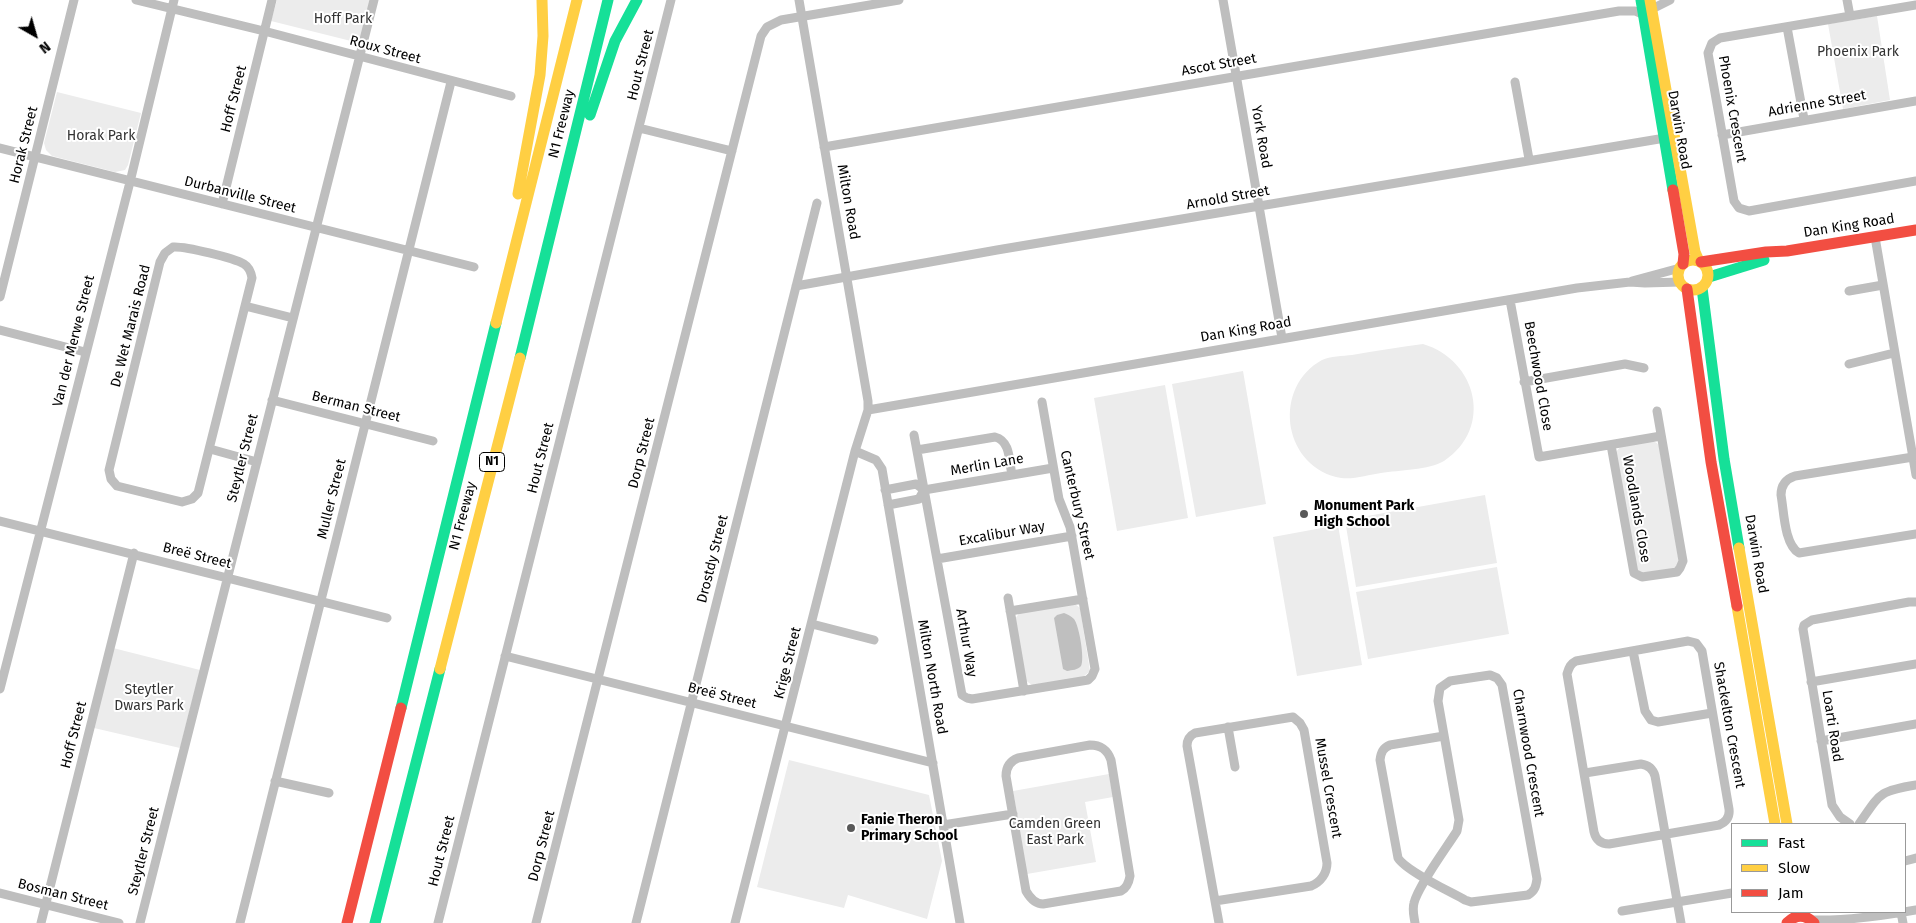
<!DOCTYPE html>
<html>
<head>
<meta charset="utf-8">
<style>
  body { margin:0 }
  #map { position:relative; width:1916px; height:923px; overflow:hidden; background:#fff; font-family:"Fira Sans",sans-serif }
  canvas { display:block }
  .legend { position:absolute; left:1731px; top:823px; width:175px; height:90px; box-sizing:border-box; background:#fff; border:1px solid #999; margin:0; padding:6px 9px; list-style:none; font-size:15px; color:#000 }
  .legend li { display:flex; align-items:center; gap:10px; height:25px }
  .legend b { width:25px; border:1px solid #999 }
  .north { position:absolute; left:10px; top:10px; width:50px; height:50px; -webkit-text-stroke:4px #fff; paint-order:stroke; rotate:142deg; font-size:14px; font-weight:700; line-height:20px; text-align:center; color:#000 }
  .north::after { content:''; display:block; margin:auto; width:18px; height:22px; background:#000; clip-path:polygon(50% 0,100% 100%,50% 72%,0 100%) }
</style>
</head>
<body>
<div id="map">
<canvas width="1916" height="923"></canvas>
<ul class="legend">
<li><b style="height:6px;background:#16e098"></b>Fast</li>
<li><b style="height:6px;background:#ffcf43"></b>Slow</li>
<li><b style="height:6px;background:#f24e42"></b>Jam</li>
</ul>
<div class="north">N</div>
</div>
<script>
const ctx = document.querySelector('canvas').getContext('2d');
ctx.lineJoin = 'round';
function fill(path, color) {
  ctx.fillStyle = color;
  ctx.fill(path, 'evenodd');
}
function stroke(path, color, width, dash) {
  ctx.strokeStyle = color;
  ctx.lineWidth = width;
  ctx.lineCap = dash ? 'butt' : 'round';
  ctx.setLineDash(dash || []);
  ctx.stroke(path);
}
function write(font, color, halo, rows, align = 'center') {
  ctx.font = font + ' "Fira Sans",sans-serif';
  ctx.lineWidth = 4;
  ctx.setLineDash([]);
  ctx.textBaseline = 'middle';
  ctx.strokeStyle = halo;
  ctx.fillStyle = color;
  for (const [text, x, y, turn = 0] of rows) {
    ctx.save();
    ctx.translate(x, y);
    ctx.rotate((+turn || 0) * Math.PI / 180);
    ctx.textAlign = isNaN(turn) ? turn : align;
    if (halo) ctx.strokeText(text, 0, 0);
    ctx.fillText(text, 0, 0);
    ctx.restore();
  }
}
fill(new Path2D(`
  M277,0h93l-11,43 -88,-22z
  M1877,16l13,84 -47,9 -15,-85z
  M57,92l84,21 -13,52 -3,5 -10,2 -63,-16 -6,-6 -2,-7z
  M1423,344c54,16 71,84 21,117 -15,9 -45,9 -63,12 -14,2 -31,8 -45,4 -54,-14 -63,-90 -14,-117 8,-4 21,-4 30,-5 23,-4 47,-8 71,-11z
  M1243,371l23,133 -70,13 -24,-133z
  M1165,385l23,133 -71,13 -23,-133z
  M1653,441l4,2 2,3 20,116 -4,6 -32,6 -7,-4 -20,-118 4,-5z
  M1485,495l12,68 -141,24 -11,-67z
  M1338,525l24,140 -65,11 -24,-139z
  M1497,567l12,67 -141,25 -12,-67z
  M1075,604l5,4 10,63 -7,6 -51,8 -7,-5 -10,-61 5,-7z
  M113,648l87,22 -20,78 -86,-20z
  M789,760l140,35 13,66 -15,58 -79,-24 -4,13 -87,-21z
  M1109,774l4,23 -28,5 11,60 -69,12 -14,-83z`), '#ececec');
fill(new Path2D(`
  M1064,613c3,1 7,3 10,6 5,6 11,40 7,47 -3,4 -9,4 -14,5l-4,-2 -9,-51 3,-3z`), '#bfbfbf');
stroke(new Path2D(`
  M136,0l128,31 247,65
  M1223,0l59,338
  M1847,0l3,16
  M1916,5l-196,33 -8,5 -4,10 26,148 5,7 10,3 167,-30
  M1652,9l18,-9
  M1787,27l17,92
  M1515,82l14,77
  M639,128l93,23
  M1722,135l194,-34
  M824,147l795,-136h16l9,4
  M0,148l474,119
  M222,204l50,-204
  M1875,237l41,238
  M173,247c12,-1 61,11 71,17 5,3 7,8 8,14l-54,215 -6,6 -10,3 -65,-16 -6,-7 -2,-9 51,-208 5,-9z
  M1632,281l48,-13
  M796,286l201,-36 668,-112
  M1849,291l34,-6
  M0,297l74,-297
  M1510,300l29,157 122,-21
  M245,306l48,12
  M0,330l85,22
  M1849,364l45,-11
  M1524,382l101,-18 19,4
  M272,400l161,41
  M868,410l709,-122 53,-6 15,1 35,-1
  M914,435l48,260 5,3 5,1 116,-19 4,-4 3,-7 -25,-142 -11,-28 -17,-97
  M1611,445l23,128 8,4 35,-5 3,-4 3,-7 -26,-150
  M210,449l47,13
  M917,450l78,-13c16,4 14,25 17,38
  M855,451l21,9 6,9 78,454
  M1913,457l-118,19c-9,3 -14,9 -14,19 3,16 3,49 18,58l117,-19
  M885,490l31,-6 8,6 129,-22
  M888,505l31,-6 5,-9
  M0,521l387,97
  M937,559l135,-23
  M1008,598l16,93
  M1010,611l73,-12
  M812,624l62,16
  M1688,641l8,2 6,8 27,158c1,8 -3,13 -10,16l-110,19c-8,0 -13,-4 -15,-12l-27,-158c2,-6 3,-10 9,-13z
  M1633,651l12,60 6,9 7,2 54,-9
  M505,656l428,107
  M1811,682l105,-18
  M0,689l130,-507 44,-182
  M1228,727l7,40
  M1821,741l95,-17
  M1090,745c10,0 17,4 21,15l19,116c-1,6 -3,12 -9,15l-78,13c-8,0 -13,-6 -17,-13l-20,-115c0,-9 4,-15 12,-18z
  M1585,773l56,-9c7,1 12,5 14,12l26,147
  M275,781l54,12
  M1850,824l-10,-7 -8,-12 -29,-176 1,-4 8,-5 97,-18h7
  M1859,824c21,-30 19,-33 57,-39
  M943,825l70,-11
  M1905,861l11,-3
  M0,893l119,30
  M1215,901l96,-15c10,-4 16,-13 16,-23l-23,-133 -4,-7 -7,-6 -98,16c-6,3 -8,7 -8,13l28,155 4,22
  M1622,911l110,-18
  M1901,912l2,11
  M1812,920c34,1 70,-4 104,-10
  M41,923l93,-370
  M140,923l234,-923
  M240,923l211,-841
  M438,923l233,-923
  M536,923l225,-887 6,-9 14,-7 118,-20
  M636,923l181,-720
  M735,923l120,-472 13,-41v-9l-69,-401
  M1415,923c-1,-7 -3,-13 -1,-20 4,-17 33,-56 43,-72l2,-11 -21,-119 2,-13 10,-7 40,-6 7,3 5,7 35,194c-1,7 -2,12 -9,16l-57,7 -6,-2c-16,-9 -59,-29 -67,-42l-18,-98c1,-8 3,-12 10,-15l54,-9`), '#bebebe', 9);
stroke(new Path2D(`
  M1641,0l32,190
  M590,115l25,-74 22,-41
  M1709,277l55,-17
  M1702,288l22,171 15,89
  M520,358l88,-358
  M401,708l95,-385
  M375,923l65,-254`), '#16e098', 11);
stroke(new Path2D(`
  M1650,0l45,252 4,9
  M518,194l22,-119 3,-39 -1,-36
  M1678 275a15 15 0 1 1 30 0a15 15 0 1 1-30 0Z
  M496,323l81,-323
  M1739,548l48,276
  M1737,606l38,218
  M440,669l80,-311`), '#ffcf43', 11);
stroke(new Path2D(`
  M1673,190l11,64 -1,10
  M1701,262l65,-10 21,-1 129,-21
  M1687,289l24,173 26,144
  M347,923l54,-215
  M1787,923c9,-9 18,-9 27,0`), '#f24e42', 11);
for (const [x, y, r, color] of [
  [1304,514,5,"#595959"],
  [851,828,5,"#595959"]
]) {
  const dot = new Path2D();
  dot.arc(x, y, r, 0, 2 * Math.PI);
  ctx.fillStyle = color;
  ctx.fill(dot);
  stroke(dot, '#fff', 2);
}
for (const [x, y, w] of [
  [492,462,25]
]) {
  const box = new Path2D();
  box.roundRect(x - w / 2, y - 9.5, w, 19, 4);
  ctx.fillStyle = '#fff';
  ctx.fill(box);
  stroke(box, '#000', 1);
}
write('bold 12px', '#000', null, [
  ["N1",492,462]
]);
write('14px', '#333', '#fff', [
  ["Hoff Park",343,19],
  ["Phoenix Park",1858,52],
  ["Horak Park",101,136],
  ["Steytler",149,690],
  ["Dwars Park",149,706],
  ["Camden Green",1055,824],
  ["East Park",1055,840]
]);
write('14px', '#000', '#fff', [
  ["Roux Street",385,50,15],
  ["Hout Street",641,65,-76],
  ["Ascot Street",1219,65,-10],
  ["Hoff Street",234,99,-76],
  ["Adrienne Street",1817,104,-10],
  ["Phoenix Crescent",1732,109,80],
  ["N1 Freeway",562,124,-76],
  ["Darwin Road",1679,130,80],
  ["York Road",1261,137,80],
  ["Horak Street",24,145,-76],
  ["Durbanville Street",240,195,14],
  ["Arnold Street",1228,198,-10],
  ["Milton Road",848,202,80],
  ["Dan King Road",1849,226,-9],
  ["De Wet Marais Road",131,326,-76],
  ["Dan King Road",1246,330,-10],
  ["Van der Merwe Street",74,341,-76],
  ["Beechwood Close",1538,376,80],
  ["Berman Street",356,407,14],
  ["Dorp Street",642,453,-76],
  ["Steytler Street",243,458,-76],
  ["Hout Street",541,458,-76],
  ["Merlin Lane",987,465,-10],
  ["Muller Street",332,499,-76],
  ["Canterbury Street",1077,505,77],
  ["Woodlands Close",1636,509,80],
  ["N1 Freeway",463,516,-75],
  ["Excalibur Way",1002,534,-10],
  ["Darwin Road",1756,554,80],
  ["Breë Street",197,556,14],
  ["Drostdy Street",713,559,-76],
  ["Arthur Way",966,643,80],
  ["Krige Street",788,663,-76],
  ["Milton North Road",932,677,80],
  ["Breë Street",722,696,14],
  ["Shackelton Crescent",1729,725,80],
  ["Loarti Road",1832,726,81],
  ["Hoff Street",74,735,-76],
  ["Charnwood Crescent",1528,753,80],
  ["Mussel Crescent",1328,788,80],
  ["Dorp Street",542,846,-76],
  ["Steytler Street",144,851,-76],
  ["Hout Street",442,851,-76],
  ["Bosman Street",63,895,14]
]);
write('bold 14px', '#000', '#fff', [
  ["Monument Park",1314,506],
  ["High School",1314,522],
  ["Fanie Theron",861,820],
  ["Primary School",861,836]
], 'left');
</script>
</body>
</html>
